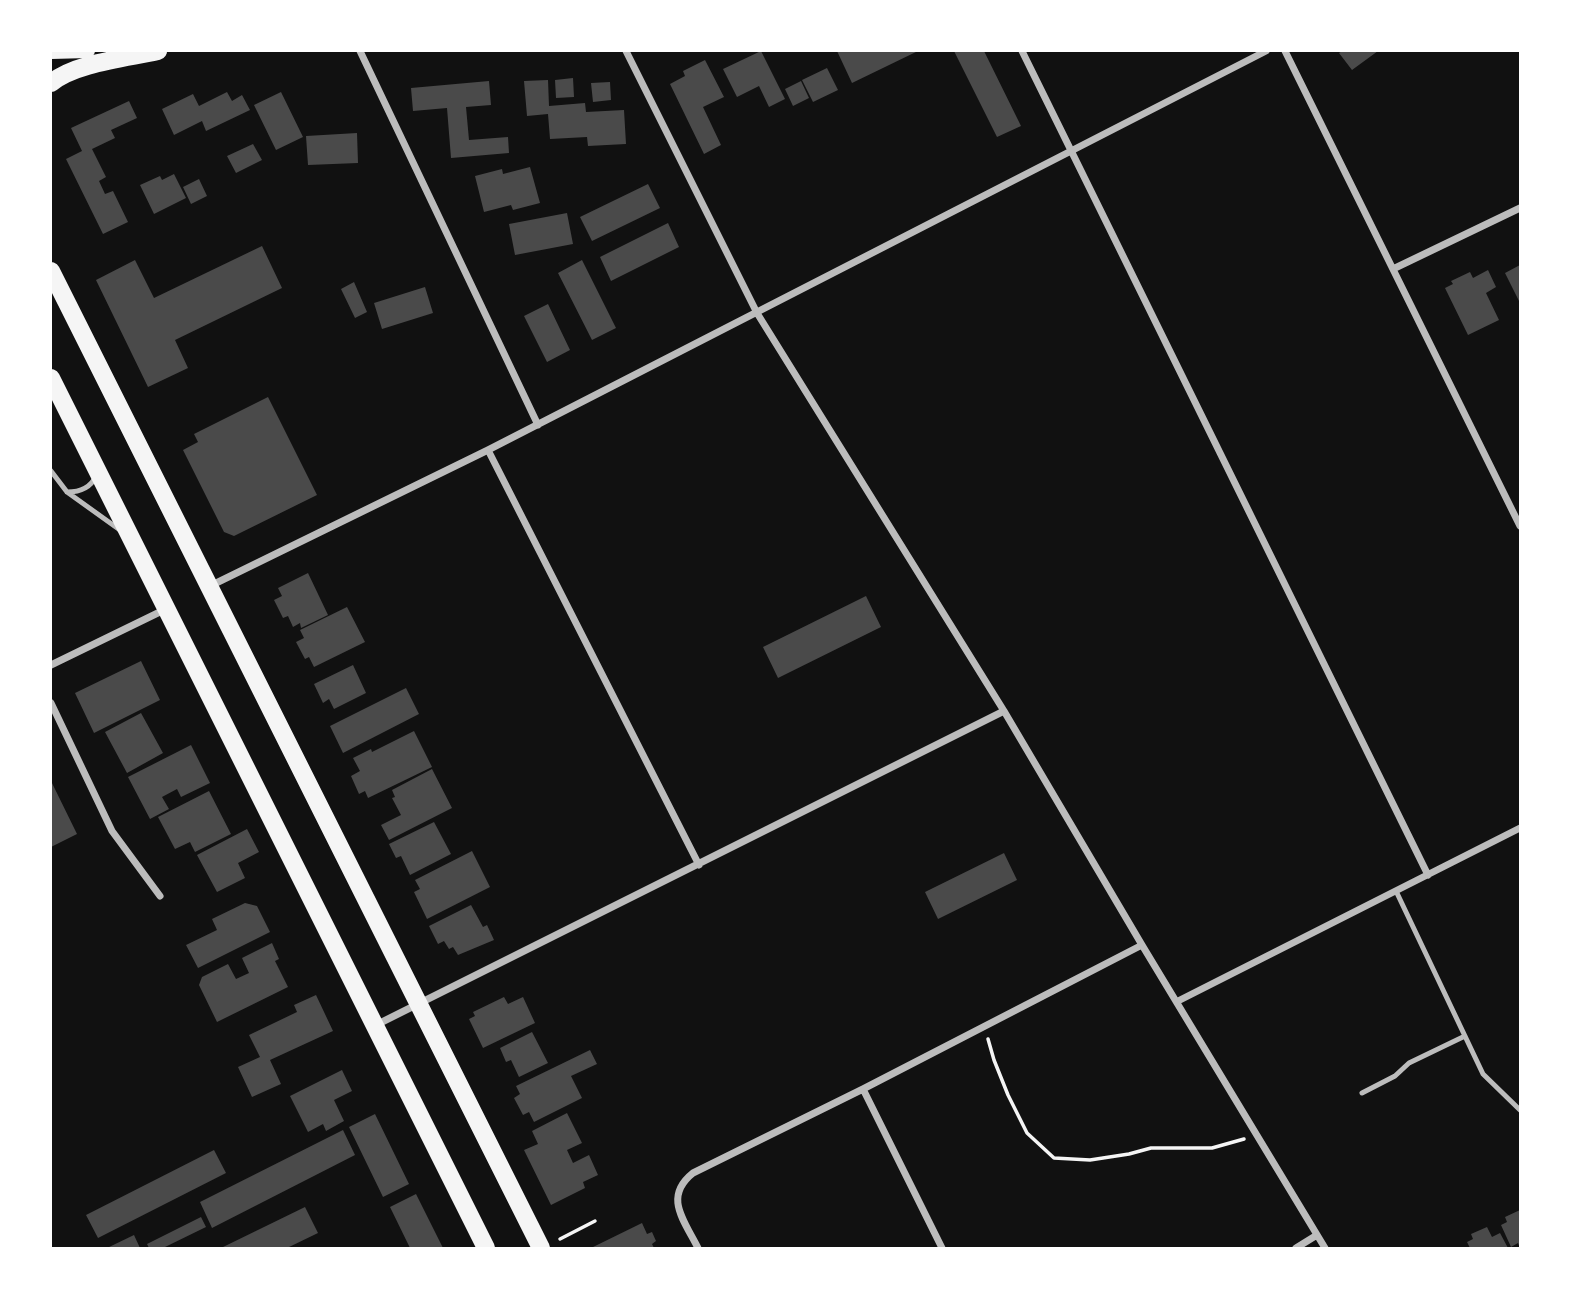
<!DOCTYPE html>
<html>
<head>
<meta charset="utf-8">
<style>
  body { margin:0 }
  #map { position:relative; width:1571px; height:1299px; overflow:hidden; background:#111; font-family:Manrope,sans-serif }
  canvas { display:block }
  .frame { position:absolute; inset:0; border:52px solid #fff; pointer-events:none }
</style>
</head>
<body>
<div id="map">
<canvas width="1571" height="1299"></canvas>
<div class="frame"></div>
</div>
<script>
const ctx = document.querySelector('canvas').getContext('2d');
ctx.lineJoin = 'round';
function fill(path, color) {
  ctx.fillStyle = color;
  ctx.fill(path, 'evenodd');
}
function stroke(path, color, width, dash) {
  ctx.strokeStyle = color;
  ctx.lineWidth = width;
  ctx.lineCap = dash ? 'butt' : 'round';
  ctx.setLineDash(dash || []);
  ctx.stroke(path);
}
fill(new Path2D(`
  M761,51l24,48 -16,8 -10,-21 -22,11 -14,-28z
  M837,51h81l-66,32z
  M954,51h30l37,75 -24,11z
  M1342,51h36l-26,19 -13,-17z
  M705,60l19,37 -21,10 18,38 -17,9 -34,-70 15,-8 -2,-5z
  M827,68l11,22 -25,12 -11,-22z
  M573,78l1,19 -18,1 -1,-18z
  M548,80l1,26 36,-3 1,9 38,-2 2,34 -38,2 -1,-9 -37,2 -2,-25 -21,2 -3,-35z
  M489,81l2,24 -25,2 3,33 39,-3 1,16 -58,5 -4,-50 -34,3 -2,-23z
  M801,81l8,17 -16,8 -8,-17z
  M610,82l1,18 -18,2 -2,-19z
  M227,92l5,9 10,-6 8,15 -44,21 -4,-10 -28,14 -12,-26 31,-15 6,12z
  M281,92l22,45 -27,13 -22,-45z
  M129,101l8,17 -26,12 4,8 -23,11 14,28 -7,4 6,13 8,-3 15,31 -25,12 -37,-75 16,-8 -11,-23z
  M357,133l1,30 -50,2 -2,-29z
  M253,144l9,16 -26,13 -9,-17z
  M530,167l10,36 -27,7 -2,-5 -27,7 -9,-36 27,-7 1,5z
  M174,174l12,24 -32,16 -14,-29 20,-9 2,4z
  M199,179l8,17 -16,8 -8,-17z
  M648,184l12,24 -68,33 -12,-24z
  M567,213l6,31 -58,11 -6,-31z
  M668,223l11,24 -68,34 -11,-24z
  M262,246l20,42 -107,52 13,28 -40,19 -52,-107 39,-20 19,38z
  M582,260l34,68 -24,12 -34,-67z
  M1520,265v38l-15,-30z
  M1488,270l8,17 -10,6 13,27 -31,15 -23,-47 8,-4 -2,-3 19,-9 3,6z
  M354,282l13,30 -12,6 -14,-29z
  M425,287l8,26 -51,16 -8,-26z
  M548,304l22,46 -23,12 -23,-46z
  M268,397l49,98 -83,41 -10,-4 -41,-82 15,-8 -4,-8z
  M308,573l20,42 -27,13 -1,-5 -7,4 -5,-11 -5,2 -9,-18 8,-4 -4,-8z
  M866,596l15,31 -103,51 -15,-31z
  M347,607l18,35 -51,25 -5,-10 -4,2 -9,-17 8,-4 -4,-8z
  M141,661l19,39 -66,33 -19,-40z
  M353,665l13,28 -32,16 -5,-10 -6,4 -9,-19z
  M406,688l13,26 -76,39 -13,-27z
  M141,713l22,40 -36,20 -22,-41z
  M414,731l18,36 -64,31 -3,-7 -6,3 -8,-18 9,-5 -7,-13 18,-9 1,3z
  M191,745l19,38 -29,14 -4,-8 -15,8 7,12 -19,10 -22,-42z
  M432,769l20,39 -63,32 -8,-15 20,-10 -9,-17 3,-1 -3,-7z
  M51,781l26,53 -26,13z
  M209,791l22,43 -36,18 -5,-10 -15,7 -17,-32z
  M434,822l17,32 -41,21 -9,-19 -5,2 -7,-14z
  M247,829l12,23 -21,11 7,15 -28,14 -20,-37z
  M472,851l18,36 -63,32 -13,-27 6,-3 -5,-9z
  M1004,853l13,27 -79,39 -13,-27z
  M245,903l12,3 13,26 -72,36 -12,-23 31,-15 -5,-11z
  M471,905l12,22 4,-2 7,15 -36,15 -5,-8 -4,2 -5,-8 -6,3 -9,-18z
  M272,943l7,16 -4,2 13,26 -71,35 -18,-37 3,-8 26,-13 8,15 13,-6 -7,-15z
  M316,995l17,36 -63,29 11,24 -29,13 -14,-30 22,-10 -11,-22 48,-23 -3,-7z
  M504,997l4,7 15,-7 12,26 -52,25 -14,-29 6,-3 -2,-4z
  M532,1032l16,31 -29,14 -8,-17 -5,2 -6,-14z
  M590,1050l7,14 -26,12 11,22 -48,24 -5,-10 -6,3 -9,-17 6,-4 -4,-8z
  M342,1070l10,21 -18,9 10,21 -18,10 -3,-7 -15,8 -18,-36z
  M567,1113l15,30 -15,7 6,13 16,-8 9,20 -15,7 2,6 -34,17 -27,-55 14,-6 -6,-13z
  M375,1114l34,70 -26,13 -34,-70z
  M343,1130l12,25 -143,73 -12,-26z
  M214,1150l12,23 -128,65 -12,-23z
  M416,1194l27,54h-33l-20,-41z
  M305,1207l13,26 -31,15h-66z
  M1520,1210v38l-2,-5 -7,4 -10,-22 6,-3 -2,-5z
  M201,1217l5,10 -43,21h-14l-2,-4z
  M642,1223l5,11 5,-2 4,9 -4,3 2,4h-63z
  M1487,1227l5,10 8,-4 8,15h-38l-3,-6 6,-3 -2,-5z
  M134,1235l6,13h-33z`), '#4a4a4a');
stroke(new Path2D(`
  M988,1039l6,21 14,35 19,38 27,25 36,2 39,-6 22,-6h61l32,-9
  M560,1239l35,-18`), '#f5f5f5', 3.5);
stroke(new Path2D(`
  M51,471l16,21 53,38
  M67,492c13,0 24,-5 29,-16
  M1396,891l87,183 37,36
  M1362,1093l33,-17 14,-13 56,-27`), '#bcbcbc', 5);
stroke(new Path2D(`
  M360,51l178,374
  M626,51l131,262 247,398 138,234 183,303
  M1022,51l406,824
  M1285,51l235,475
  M1393,269l127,-61
  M488,450l211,415
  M210,586l278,-136 778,-399
  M51,665l115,-56
  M51,703l61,128 48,65
  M1178,1001l342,-173
  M376,1025l628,-314
  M863,1089l79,159
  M698,1248c-14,-28 -35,-51 -5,-75l170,-84 279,-144
  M1296,1248l21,-13`), '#bcbcbc', 7);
stroke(new Path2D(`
  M51,52l37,-1`), '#f5f5f5', 14);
stroke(new Path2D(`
  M51,83c24,-20 76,-25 107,-32
  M51,271l490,977
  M51,378l435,870`), '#f5f5f5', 18);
</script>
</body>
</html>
